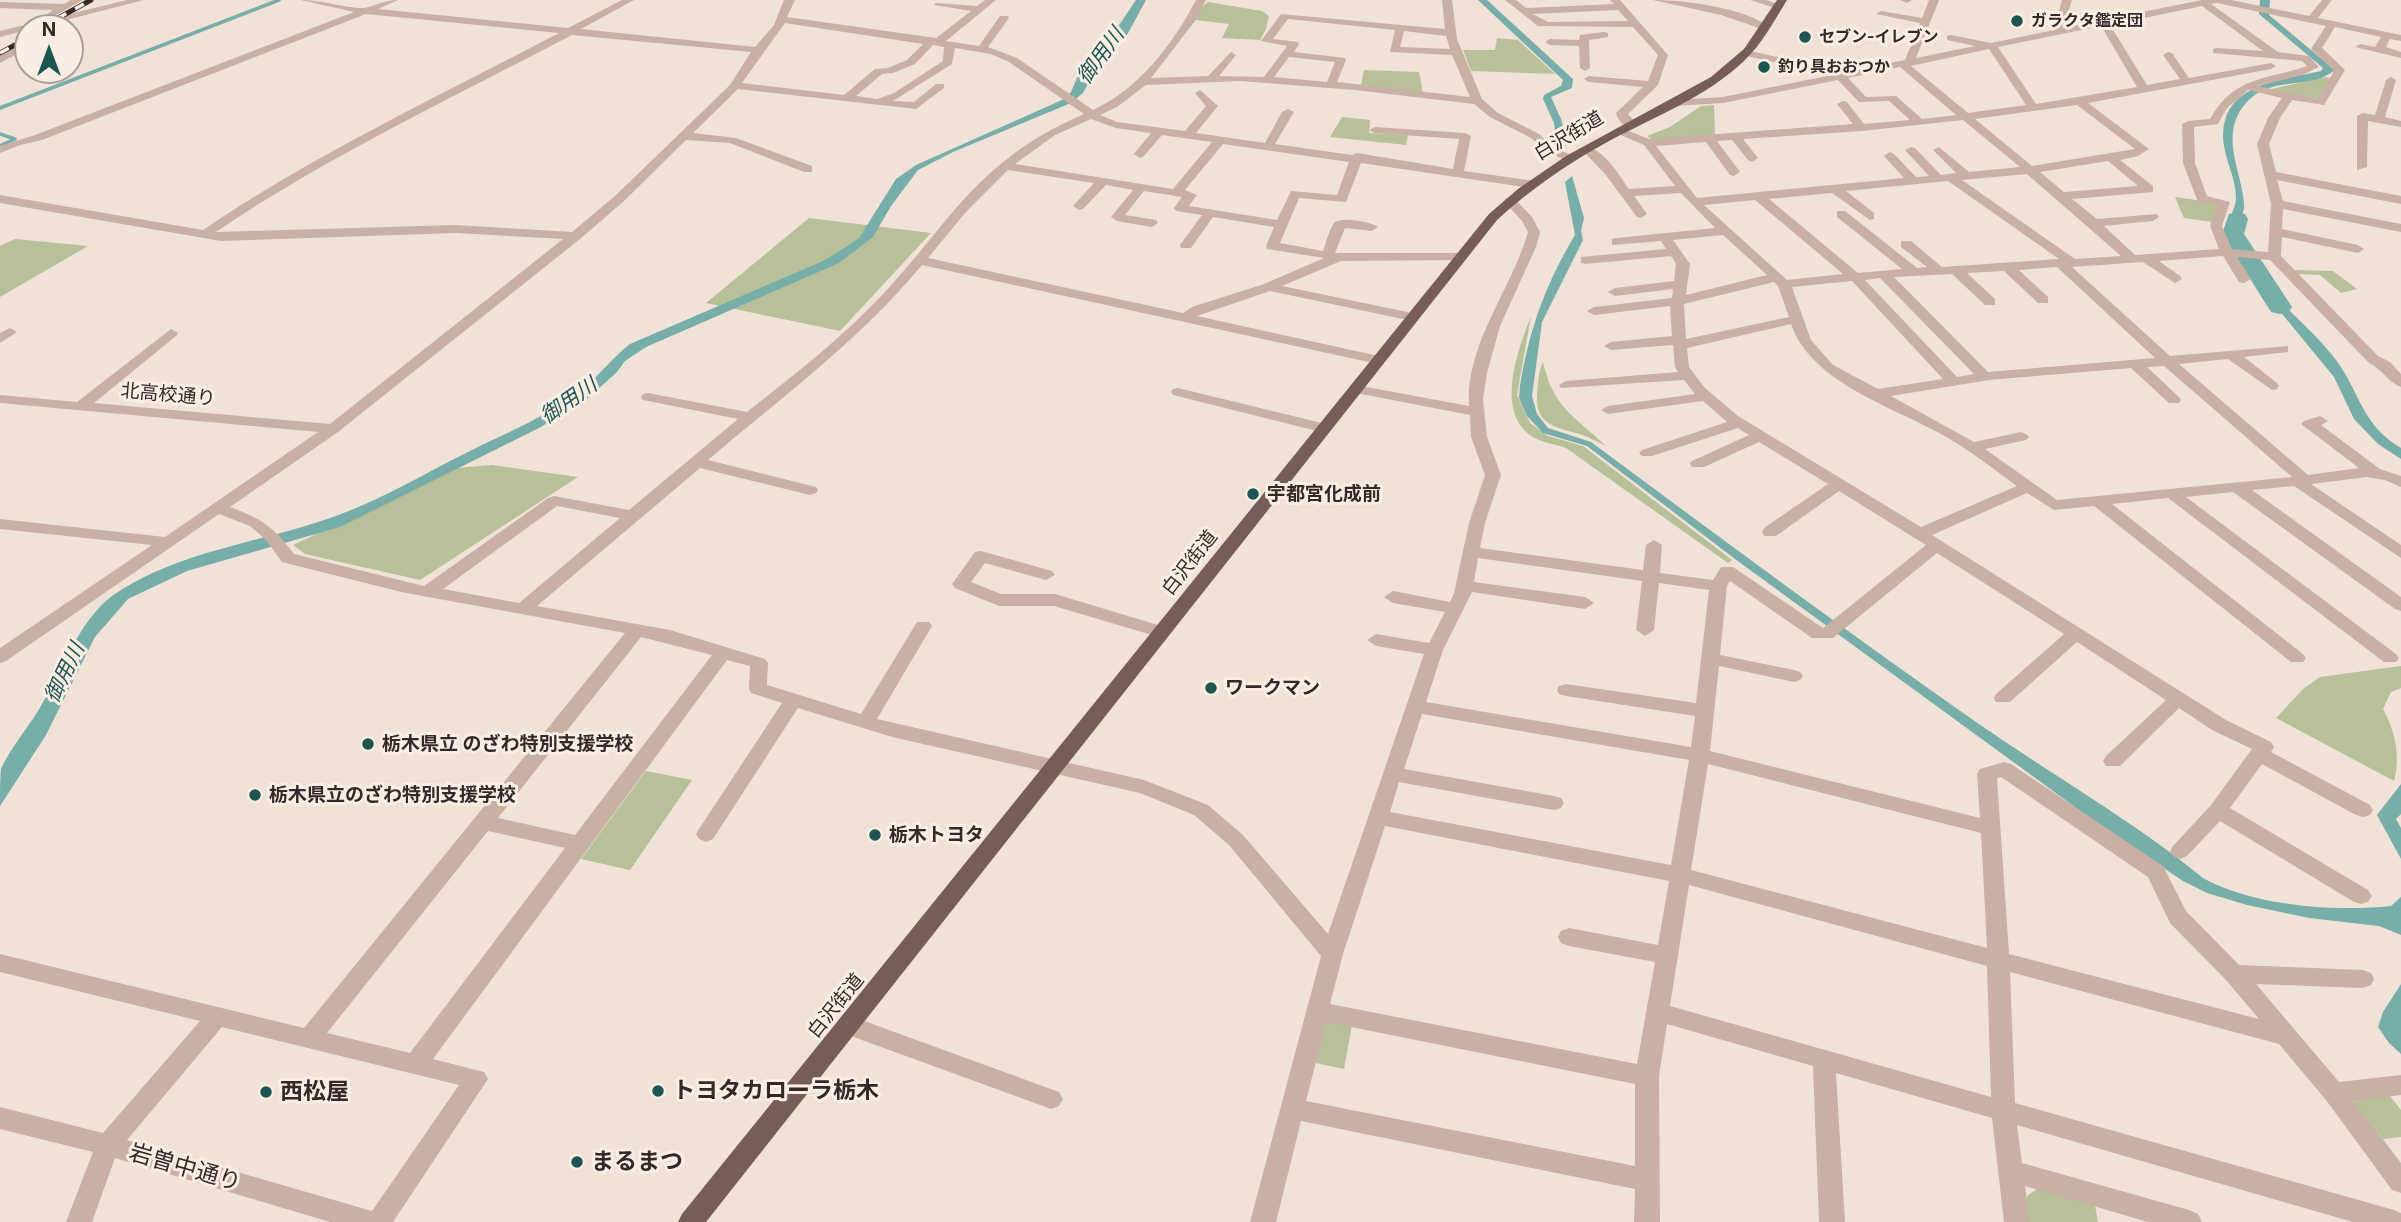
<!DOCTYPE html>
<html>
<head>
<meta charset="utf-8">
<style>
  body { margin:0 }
  #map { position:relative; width:2401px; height:1222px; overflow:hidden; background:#f1e2d8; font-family:Inter,sans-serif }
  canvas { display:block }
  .north { position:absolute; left:14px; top:14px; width:70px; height:70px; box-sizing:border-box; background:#f9ede4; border:2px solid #aa9f98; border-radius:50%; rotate:0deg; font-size:19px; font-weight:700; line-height:28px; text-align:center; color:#342926 }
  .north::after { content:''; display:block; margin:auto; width:24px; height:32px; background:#1c5552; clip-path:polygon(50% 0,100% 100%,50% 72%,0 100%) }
</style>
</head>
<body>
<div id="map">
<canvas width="2401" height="1222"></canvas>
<div class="north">N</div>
</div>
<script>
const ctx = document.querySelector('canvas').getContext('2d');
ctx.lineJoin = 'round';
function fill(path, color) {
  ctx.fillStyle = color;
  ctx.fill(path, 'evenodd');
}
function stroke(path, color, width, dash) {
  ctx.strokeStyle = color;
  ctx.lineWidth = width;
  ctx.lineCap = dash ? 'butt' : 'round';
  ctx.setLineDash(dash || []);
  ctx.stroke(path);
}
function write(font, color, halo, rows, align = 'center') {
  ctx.font = font + ' Inter,"Noto Sans JP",sans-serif';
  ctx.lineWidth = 6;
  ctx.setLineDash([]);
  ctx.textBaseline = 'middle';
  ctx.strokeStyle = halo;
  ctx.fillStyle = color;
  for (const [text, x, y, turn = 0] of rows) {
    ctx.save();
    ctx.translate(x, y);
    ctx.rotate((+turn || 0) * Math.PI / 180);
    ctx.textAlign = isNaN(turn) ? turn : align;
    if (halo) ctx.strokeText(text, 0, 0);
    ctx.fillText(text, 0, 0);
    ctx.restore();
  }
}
fill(new Path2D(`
  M1208,2l54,9 7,5 -3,13 -6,11 -38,-2 7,-14 -34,-4 6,-12z
  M1497,38l21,2 37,34 -84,-3 -8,-21h32z
  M1364,70l55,2 4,21 -62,-8z
  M2326,77l4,1 -13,21 -50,-9z
  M1714,105l1,31 -61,5 -7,-5 23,-9 31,-21z
  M1342,117l28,3 -1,13 39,2 -2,10 -76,-8z
  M2175,197l43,6 -6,19 -28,-4z
  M809,218l122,15 -91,98 -134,-28z
  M15,239l73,7 -88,51v-51z
  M2293,270l40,1 24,18 -16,4 -21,-18 -23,-1z
  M1531,316l-14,79 13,28 18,13 35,10 149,114 -4,3 -162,-115c-11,-4 -27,-6 -36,-13 -35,-26 -11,-88 1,-119z
  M1543,362c10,45 31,54 63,84 -9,-4 -17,-9 -26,-12 -23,-6 -45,-9 -43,-39 1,-12 1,-22 6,-33z
  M492,465l86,12 -158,103 -115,-26 -12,-9 163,-77z
  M2401,666v22l-10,4 -8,17c12,22 18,48 11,72l-118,-63 27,-29 17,-12z
  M646,771l46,9 -62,90 -49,-11z
  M1328,1021l24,4 -8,44 -33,-7 8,-36z
  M2386,1091l15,19v27l-18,2 -28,-36v-8z
  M2037,1189l58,16 3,17h-71v-26z`), '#b7c099');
fill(new Path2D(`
  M1136,0h10l-19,35 -27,28 -17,30 -12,10 -118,49 -35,18 -27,36 -18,31 -34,26 -193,84 -21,14 -8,11 -31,28 -47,28 -199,99 -153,44 -59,28 -33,38 -49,98 -46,71c0,-11 0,-27 1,-37 9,-20 25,-39 37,-58 21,-35 42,-92 74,-115 66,-46 150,-53 224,-80 44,-16 86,-41 128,-62 39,-20 81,-36 116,-63 18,-14 32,-33 50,-47l193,-83 20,-12 16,-11 37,-59 20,-14 146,-65 9,-8 6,-14 17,-22 11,-10z
  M1478,0h9l86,79 -1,9 -21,9 10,22 7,26 -11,3 -3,-25 -11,-24 1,-4 17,-9 2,-6z
  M2260,0h10l-1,15 66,55c-28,23 -69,1 -95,41 -18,30 2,62 4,93 1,11 -8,21 -7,31 0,6 6,19 10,25 20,36 64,66 89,100 25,34 25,64 65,88v11l-23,-15 -24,-25 -20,-42 -79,-96 -28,-48c-1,-13 9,-23 9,-35 0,-17 -9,-35 -12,-52 -8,-62 53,-65 97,-75l2,-3 -64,-54z
  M1572,176l12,42 -3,13 2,9 -41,82 -10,74 5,18 11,14 43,14c128,95 255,189 385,280 76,53 156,98 227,156 50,28 132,34 188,28l10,-9v38l-22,-9 -70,-8 -62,-13 -40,-12 -24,-12 -82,-55 -366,-267 -148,-113 -44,-13 -16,-17 -8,-18 1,-12c9,-56 26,-103 55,-151l-10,-53z
  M2401,784v30l-5,5 5,9v31l-24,-44z
  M2401,984v70l-12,-11 -11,-16 5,-15z`), '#77aea9');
stroke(new Path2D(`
  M0,108l279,-108
  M0,134l15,5 -15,7`), '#77aea9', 3.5);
fill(new Path2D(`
  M2237,212l8,2 3,5 -4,15 48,73 -3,5 -9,2 -9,-2 -49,-78 7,-20z`), '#77aea9');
fill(new Path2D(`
  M71,0h12l-32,18 -5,-3 7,-5 -53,-2v-6l64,2z
  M127,0h17l-144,37v-6z
  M301,0c19,0 50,9 63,8 12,-2 21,-8 34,-8l-20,9 190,19 54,-28h12l-53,29 174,18 19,-22 10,-25h11l-8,17 149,21 35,-27 -37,-6 2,-2 41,3 8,-6h11l-50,41 33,5 21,-30h8l1,2 -21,29 29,11 76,52c46,-21 80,-66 103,-110h10l-11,21 -44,57 57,-2 23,-24 5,3 -17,21 45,1 23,-31 -26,-5 20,-27 164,15 -3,-29h10l5,39 25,60 16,14 41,21 15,14 20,8v4h-8l-20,-8 -15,-14 -41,-21 -16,-13 -119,-14 -115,-9 -94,4 -29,22 -17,8 17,7 68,9 21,-25 -11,-13 5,-3 18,16 -22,27 69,10 17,-31 6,-3 6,3 -19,32 77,11 5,-2 96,16 6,-30 -84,-6 -6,-3 6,-3 90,6 6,3 -7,35 71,10 2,3 -6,4 -170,-25 -15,39 -47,-4 -19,45 43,8c3,-8 6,-21 11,-28 7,-7 38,-1 44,4l-6,4 -27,-3 -10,25h131v6l-5,1 -120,1 -59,25 135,28v6l-5,1 -142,-30 -73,25 186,41v6l-5,1 -456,-99c-62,75 -140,132 -214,195l108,27 2,3 -2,3 -6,2 -110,-27 -163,138 133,24 95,29 3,4 -1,22 94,29 56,-92h12l3,4 -55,93 267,61 64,25 35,30 85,99 96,-280 -48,-8 -9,-6 9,-6 53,9 16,-31 -52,-9 -9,-6 9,-6 57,11 4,-9 15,-70 16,-48 -14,-38 -1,-22 -114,-22 -7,-4 7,-4 113,21c-4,-62 43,-117 59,-174l-6,-11 -18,-20 2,-3h8l18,19 8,15 -4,15 -36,79 -13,47 -4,26 4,38 14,38 -16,48 -5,25 163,22 3,-25 8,-5 8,5 -2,28 53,7 8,-13h12l90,61 103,-83 -87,-54 -63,45h-12l-2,-4 2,-4 64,-44 -69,-42 -55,25h-12l-2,-3 2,-3 57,-26 -11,-7 -86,28h-10l-3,-3 3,-3 85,-28 -24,-21 -95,13 -7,-4 7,-4 87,-12 -11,-14 -123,8 -2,-3 7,-4 112,-9 -3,-5 -2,-22 -62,5 -7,-4 7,-4 61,-6 -2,-30 -76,9 -7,-4 7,-4 78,-9 1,-9 -58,7 -7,-4 7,-4 59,-7 2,-17 -5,-8 -85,8 -5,-1v-6l85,-8 -5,-8 -49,4v-6l5,-1 98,-10 -34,-35 -47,3 13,18 -6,4 -4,-1 -32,-43 -22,-23v-4c19,-2 36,28 46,42l46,-3 -31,-41 -28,-12v-4h8l25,10 204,-15 -16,-20 6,-3 4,1 17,22 46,-4 -21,-19 -30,1 -21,-22 -115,23 -48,3 -6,-3 6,-3 48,-3 109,-22 -90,-20 -1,-2 5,-3 97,22 62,-12 15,-37 -44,-9 5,-3 41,7 7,-18h10l-23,58 59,-12 -28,-6v-4l4,-1 40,8 63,-13 8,-30h10l-9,28 139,-28h29l78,16 13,-16h10l-14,18 83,17v6l-11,-2 -4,8 15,5v6l-46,-11 5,-3 15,3 6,-10 -46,-10 -13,21 23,22 -21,35 -32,-5 -12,18 -11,26 7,28 125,24v8l-124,-24 6,21 118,23v8l-118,-23 -1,20 76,16 6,4 -6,4 -76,-16 -1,19 97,100 12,6 11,12v13c-12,-4 -20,-19 -33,-25l-98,-102 -33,-3 14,22 -7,4 -5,-1 -16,-26 -64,5 21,15 2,3 -7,4 -32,-21 -71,5 98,89 118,-10v6l-44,5 33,26 2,3 -2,3 -5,1 -44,-31 -49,5 129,111 51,-7 -58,-44 3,-3 16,-5 8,5 -7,4 59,44 21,7v11l-16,-7 -18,-3 -56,7 90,61v13l-107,-72 -42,4 149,107v14l-6,-2 -162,-117 -47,5 210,157 3,4 -3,4h-12l-216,-164 -56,6 191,150 3,4 -3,4h-12l-197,-156 -40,4 -27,-17 -95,42 294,185 45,22 3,5 -3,5 99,53 3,5 -3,5 -7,2 -7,-2 -94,-51 -32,44 138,82 4,6 -4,6 -7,2 -7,-2 -134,-81 -33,35 -7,3 -7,-3 -3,-5 3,-5 38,-41 41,-56 -40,-19 -33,-22 -59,58h-14l-3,-5 3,-5 60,-56 -89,-58 -67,60h-14l-2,-4 2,-4 68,-60 -127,-81 -104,85h-21l-82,-57 -3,5 -7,69 74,15 6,2 3,4 -3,4 -6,2 -75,-16 -9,85 270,67 -3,-44 3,-5 24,-7 7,2 152,102 23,45 53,54 124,5 8,3 3,6 -3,6 -8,3 -107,-4 83,98 62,-7v20l-47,6 47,62v30l-9,-3 -66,-90 -47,-56 -269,-72 5,131 379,107 7,3v9h-48l-336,-97 5,38 167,47 9,4 4,8h-54l-123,-36 5,36h-26l-12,-104 -156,-45 9,149h-26l-6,-156 -146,-42 -8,52 1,146h-26l1,-33 -334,-68 -25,101h-26l71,-266 -92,-111 -35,-30 -54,-22 -248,-56 -94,-29 -85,131 -7,3 -7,-3 -3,-5 3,-5 83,-126 -31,-10 -2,-4 1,-23 -23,-6 -294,399 51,13 4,7 -95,143h-63l-215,-64 -23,64h-26l27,-70 -93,-23v-22l103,26 97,-112 -200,-49v-18l304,74 321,-395 -224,-41 -119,-30 -16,-22 -16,-14 -31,-12 -213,147 -6,2v-15l152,-103 -152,-16v-10l165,18 153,-105 -318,-29v-8l77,7 94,-73 7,4 -2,3 -82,67 236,21 233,-185 -107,-6 -235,8 -221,-38v-8l203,35c112,-76 236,-134 356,-197l-193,-19 -324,126 -22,5 -20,8v-7l35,-11 319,-123zM2217,3l109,23 -15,23 23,22 -17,28 -59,-13 44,-11 17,-8 -10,-11 -31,-4 -67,-48zM2202,6l61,45 -46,-3 -4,1v4l89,8 5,5c-41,14 -73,10 -97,53l-22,2 -6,3 1,39 15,39 19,3 -7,21 9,23 -84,6 -31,-29 49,-5 6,-4 -2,-3 -60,5 -25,-20 81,-7v-6l-33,-26 18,-4 11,-7 -61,-46 183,-34 5,-3 -5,-3 -82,15 -17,-25 -4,-1 -5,3 17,24 -33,6 -37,-60zM1288,19l107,11 -5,22 62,3 18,42 -133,-15 9,-22 -1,-2 -51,-6 5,-8 -1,-2 -25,-3zM785,23l138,21 -16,16 -19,8 -13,1 -31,26 -102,-12zM2101,26l36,61 -101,17 -38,-57zM1404,31l42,5 4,13 -50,-2zM572,35l179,17 -21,33 -114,110 -44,37 -116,-7 -240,7c112,-76 236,-134 356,-197zM933,45l11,2 -1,14 -49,32 -17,6 -21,-3 26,-22 11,-1 22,-9zM955,48l36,6 18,8 75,52c-30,13 -57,28 -82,49 -46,37 -78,88 -118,130 -41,44 -90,82 -137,119l-99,-19 -5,1 -2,3 2,3 95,19 -109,91 -75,-14 -6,2 -124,88 -130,-32c-21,-28 -32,-35 -64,-47l108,-75 242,-193 44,-38 62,-61 44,3 74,29h8v-6l-76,-28 -43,-5 45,-44 178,20 28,-21v-4h-8l-22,18 -21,-1 59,-37zM1989,49l37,56 -58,8 -57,-47zM1289,57l46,5 -8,20 -53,-5zM1900,67l56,48 -34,4 -26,-23 -30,1 -18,-19zM2248,90l34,8 -14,20 -11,26 14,60 -3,48 -36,-3 -10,-23 8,-24 -23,-6 -12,-33 -1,-36 24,-3 9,-16zM2077,105l58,44 -103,17 -57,-47zM1091,119l25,9 35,5 -17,21 6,4 4,-2 18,-21 50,7 -39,47 -158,-25 40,-29zM1963,120l57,47 -51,5 -30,-25 -6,3 23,23 -15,2 -26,-27 -4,-1 -6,3 24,26 -13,1 -22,-23 -4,-2 -6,4 20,22 -207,20 -41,-52 50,-4 24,33 4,1 6,-4 -23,-31 15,-1 16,20 4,2 6,-4 -15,-19 119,-8zM1223,144l126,18 -12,33 -46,-4 -14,29 -88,-14 8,-11 -12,-5zM2108,161l30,25 -74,6 -24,-20zM1008,170l86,13 -21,23 6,4 4,-1 23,-24 27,5 -22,27 6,4 35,6 6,-4 -2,-3 -31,-5 19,-24 38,6 -8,11 2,3 26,4 -22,30 1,3h10l22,-31 61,10 -8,19 1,3 57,9 -60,26 -72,23 -9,6 -255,-55 37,-45zM2027,174l94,82 -46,3 -113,-79zM1948,181l111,78 -117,8 -31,-26h-10v6l26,20 -10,1 -72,-57h-8v6l65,52 -44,4 -89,-74 63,-6 38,27 4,-1v-6l-28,-22zM1755,200l88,74 -56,6 -83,-75zM1723,235l44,40 -81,20 4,-31 -17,-24zM2057,267l98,91 -167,14 -94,-95 58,-3 33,31h10v-6l-28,-26 37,-2 34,32h10v-6l-29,-27zM1880,278l94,96 -17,3 -92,-97zM1852,281l91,98 -65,10 -45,-24 -22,-25 -19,-53zM1774,282l4,4 11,31 -103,22 -2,-35zM1791,324c21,61 107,84 159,115 23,14 45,31 67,47l-96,41 -183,-111 -33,-28 -16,-21 -2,-19zM2164,366l128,111 -235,23 -72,-51 41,-9 3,-3 -3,-3 -5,-2 -47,10 -83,-46 98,-16 142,-12 38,35h10l2,-3 -2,-3 -32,-30zM557,506l63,12 -101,85 -76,-14zM1478,558l164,23 -6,49 9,6 9,-6 5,-47 50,7 -13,113 -130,-19 -7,2 -2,4 2,4 7,2 129,20 -4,31 -265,-45 17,-52 29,-58 113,17 9,-6 -9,-6 -111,-15zM641,637l71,18 -137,180 -77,-17zM1422,714l267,46 -18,105 -281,-53 9,-30 155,28 7,-2 3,-5 -3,-5 -7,-2 -150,-27zM1708,764l273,69 6,115 -296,-78zM2001,777l147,100 22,46 56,57 33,39 -250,-65 -12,-176zM1385,826l284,55 -11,64 -89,-17 -8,3 -3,6 3,6 8,3 86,16 -18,102 -307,-60 13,-50zM488,831l77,17 -155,205 -83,-20zM1689,885l298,81 4,131 -321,-91zM1326,1022l309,62v82l-329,-65zM222,1027l237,58 -87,126 -245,-71z
  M1505,0h11l10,8 88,-4 -4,-4h10l48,55 -10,30 -30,29 10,11 -2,2c-9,3 -18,-5 -20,-14l27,-26 -54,-5 -5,-3 5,-3 59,5 10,-26 -25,-28 -95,-1zM1618,10l10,11 -80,1 -15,-8z
  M1653,0c33,0 91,8 117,27l-5,3 -44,-15z
  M1750,0h16l17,6 -5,3z
  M1900,0h12l-5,3z
  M1604,32l4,1v4l-19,3 1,28 -5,3 -5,-3 -1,-22 -29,-1 -5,-3 5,-3 29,1 1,-5z
  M28,41v7l-28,15v-7z
  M2391,77l5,3 -11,37 16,4v6l-33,-6 -1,46 -10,3v-54l6,-3 12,2 11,-35z
  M10,328l7,4 -17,11v-10z
  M1178,388l152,37 3,3 -8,5 -152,-38 -2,-3 2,-3z
  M981,551l71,20 3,4 -9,5 -61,-17 -14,19 30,12h54l113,34 3,4 -9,6 -108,-32h-55l-44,-18 -3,-4 3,-4 20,-28z
  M848,1015l211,77 4,7 -4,7 -8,3 -211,-77 -3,-7 3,-7z`), '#c9b0a4');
fill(new Path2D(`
  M1777,0h10c-13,21 -25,44 -43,61 -38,36 -88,55 -133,79 -41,22 -79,48 -114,80l-791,1002h-28l4,-8 807,-1000 29,-25 48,-33 145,-79 33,-28z`), '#765d57');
const rail = new Path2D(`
  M40,28l51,-28
  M0,53l28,-15`);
stroke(rail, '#342926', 5);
stroke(rail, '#f9ede4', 3.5, [10]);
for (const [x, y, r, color] of [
  [2017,21,7,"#1c5552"],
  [1805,37,7,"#1c5552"],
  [1764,67,7,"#1c5552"],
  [1253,494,7,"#1c5552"],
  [1211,688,7,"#1c5552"],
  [368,744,7,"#1c5552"],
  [255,795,7,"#1c5552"],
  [875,835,7,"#1c5552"],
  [658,1091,7,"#1c5552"],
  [266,1092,7,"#1c5552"],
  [577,1162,7,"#1c5552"]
]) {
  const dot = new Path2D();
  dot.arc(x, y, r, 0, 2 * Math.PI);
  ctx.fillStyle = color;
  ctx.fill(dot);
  stroke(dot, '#f9ede4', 2.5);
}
write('bold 16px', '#342926', '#f9ede4', [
  ["ガラクタ鑑定団",2031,21],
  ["セブン-イレブン",1819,37],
  ["釣り具おおつか",1778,67]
], 'left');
write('19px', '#342926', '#f9ede4', [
  ["白沢街道",1569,136,-31],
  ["北高校通り",168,395,5],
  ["白沢街道",1190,563,-52],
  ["白沢街道",836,1006,-51]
]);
write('bold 19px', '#342926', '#f9ede4', [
  ["宇都宮化成前",1267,494],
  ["ワークマン",1225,688],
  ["栃木県立 のざわ特別支援学校",382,744],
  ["栃木県立のざわ特別支援学校",269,795],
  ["栃木トヨタ",889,835]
], 'left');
write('italic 21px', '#1c5552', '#f9ede4', [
  ["御用川",1101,56,-54],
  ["御用川",569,401,-35],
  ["御用川",65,673,-64]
]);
write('bold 23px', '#342926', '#f9ede4', [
  ["トヨタカローラ栃木",672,1091],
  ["西松屋",280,1092],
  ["まるまつ",591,1162]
], 'left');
write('23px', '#342926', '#f9ede4', [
  ["岩曽中通り",185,1168,16]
]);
</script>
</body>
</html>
